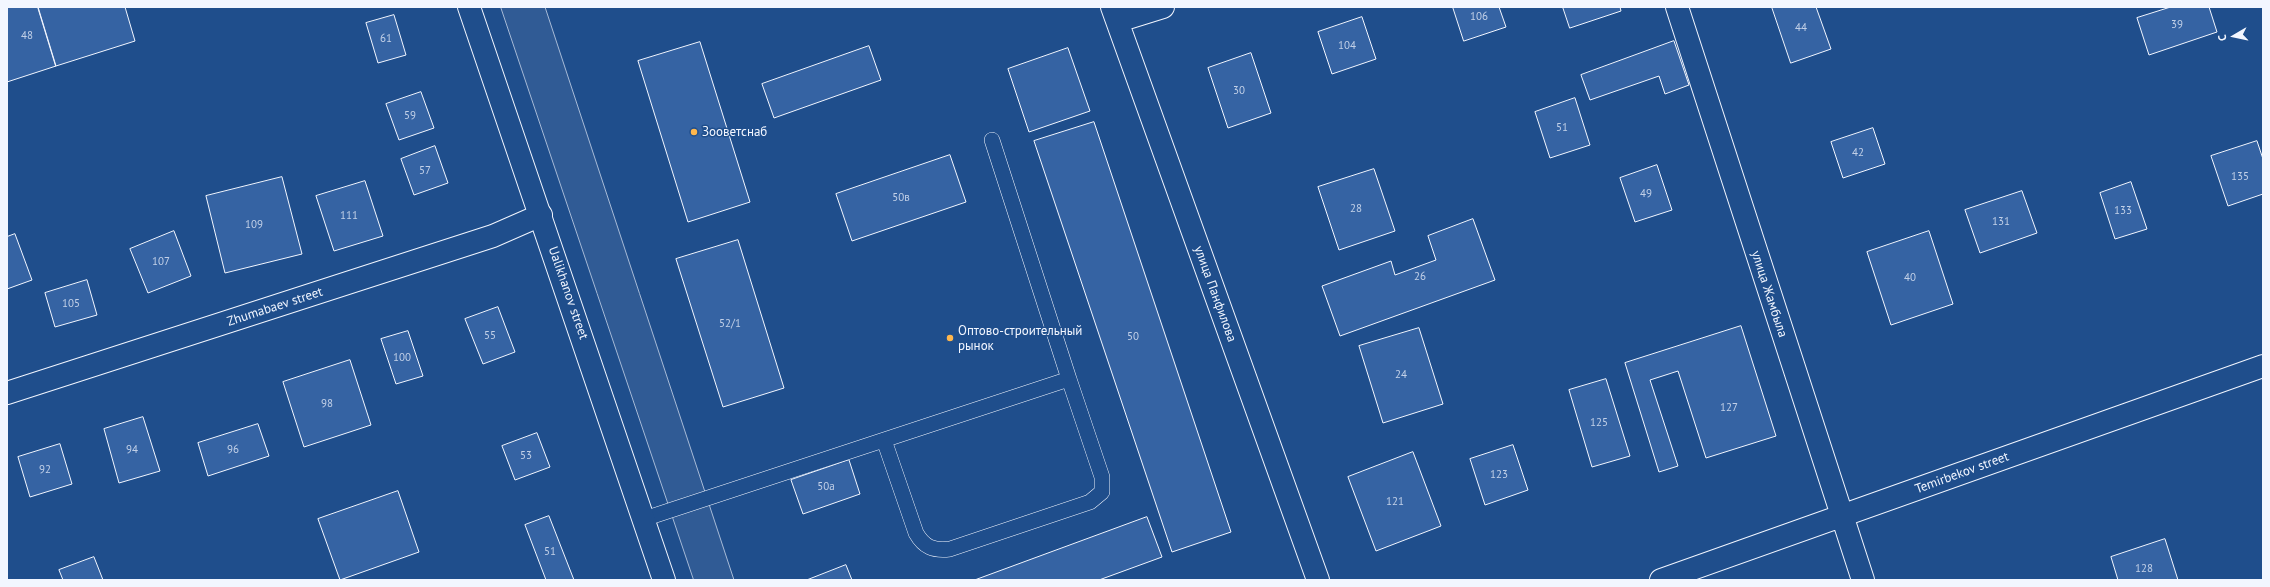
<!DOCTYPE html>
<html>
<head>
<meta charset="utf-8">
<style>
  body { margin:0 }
  #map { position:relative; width:2270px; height:587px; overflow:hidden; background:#1f4e8c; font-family:"PT Sans",sans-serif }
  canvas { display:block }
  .frame { position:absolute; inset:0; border:8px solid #f2f6ff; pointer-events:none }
  .north { position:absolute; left:2214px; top:16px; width:40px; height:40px; -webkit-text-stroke:3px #1f4e8c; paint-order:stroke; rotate:261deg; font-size:11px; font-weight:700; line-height:16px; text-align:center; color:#f2f6ff }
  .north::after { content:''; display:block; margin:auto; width:14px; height:18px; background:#f2f6ff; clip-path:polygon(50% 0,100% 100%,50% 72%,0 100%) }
</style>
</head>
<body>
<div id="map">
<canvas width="2270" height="587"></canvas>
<div class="frame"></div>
<div class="north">С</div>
</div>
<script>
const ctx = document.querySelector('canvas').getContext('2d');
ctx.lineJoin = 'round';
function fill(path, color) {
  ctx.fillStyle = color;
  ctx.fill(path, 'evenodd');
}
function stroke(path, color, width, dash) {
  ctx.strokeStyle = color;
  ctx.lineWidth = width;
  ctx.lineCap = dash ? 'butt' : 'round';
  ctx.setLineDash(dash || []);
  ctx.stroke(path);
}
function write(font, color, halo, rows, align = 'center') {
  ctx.font = font + ' "PT Sans",sans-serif';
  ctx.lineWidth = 3;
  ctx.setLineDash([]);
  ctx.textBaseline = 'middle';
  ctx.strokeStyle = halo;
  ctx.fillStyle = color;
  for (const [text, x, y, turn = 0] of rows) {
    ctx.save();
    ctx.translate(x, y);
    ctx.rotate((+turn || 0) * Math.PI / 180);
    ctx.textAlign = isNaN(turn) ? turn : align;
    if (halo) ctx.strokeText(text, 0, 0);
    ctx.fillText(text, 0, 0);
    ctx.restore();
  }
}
const built = new Path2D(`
  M501,7h44l189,573h-40z`);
fill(built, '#305b95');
stroke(built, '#a8bbd7', 1);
const building = new Path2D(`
  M7,7h31l18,59 -49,16z
  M38,7h87l10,34 -79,25z
  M1453,7h46l7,20 -42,14z
  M1563,7h57l1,4 -51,17z
  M1772,7h44l15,42 -40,14z
  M2171,7h38l8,25 -68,23 -12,-37z
  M394,15l12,40 -28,8 -12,-40z
  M1362,17l14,42 -44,15 -14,-42z
  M1674,41l15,44 -24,9 -6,-18 -69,24 -9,-25z
  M700,42l50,160 -62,20 -50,-161z
  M869,46l12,34 -107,38 -12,-34z
  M1068,48l22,63 -61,21 -21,-63z
  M1251,53l20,60 -43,15 -20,-60z
  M421,92l13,36 -35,12 -13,-36z
  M1575,98l15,47 -40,13 -15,-46z
  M1094,122l137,410 -59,20 -138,-411z
  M1873,128l12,36 -42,14 -12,-36z
  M2257,141l6,18v35l-35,12 -17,-50z
  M435,146l13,37 -34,12 -13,-36z
  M950,155l16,47 -114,39 -16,-47z
  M1657,165l15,45 -37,12 -15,-44z
  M1374,169l21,62 -56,19 -21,-63z
  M282,177l20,77 -77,19 -19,-77z
  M365,181l18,55 -49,15 -18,-55z
  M2131,182l16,47 -32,10 -15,-46z
  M2022,191l15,42 -57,20 -15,-43z
  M1473,219l22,61 -155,56 -18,-50 69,-25 4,14 41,-15 -8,-24z
  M174,231l17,45 -43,17 -18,-44z
  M1929,231l24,73 -62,21 -24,-73z
  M15,234l17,46 -25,9v-52z
  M738,240l46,148 -61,19 -47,-148z
  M87,280l10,35 -42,12 -10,-34z
  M498,307l17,45 -32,12 -18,-45z
  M1741,326l35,110 -70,22 -28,-87 -28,9 28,86 -19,6 -34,-109z
  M1419,328l24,76 -60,19 -24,-77z
  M408,331l15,45 -27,8 -15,-45z
  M350,360l21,65 -67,22 -21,-65z
  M1606,379l24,77 -38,11 -23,-77z
  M143,417l17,54 -41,12 -15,-54z
  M258,424l11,32 -61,20 -10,-33z
  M537,433l13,34 -35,13 -13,-34z
  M60,444l12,40 -42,13 -12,-40z
  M1513,445l15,45 -43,15 -15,-46z
  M1413,452l28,74 -65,25 -28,-74z
  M849,460l11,34 -57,20 -12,-34z
  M398,491l21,61 -79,28 -22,-61z
  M549,516l25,64h-28l-21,-55z
  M1147,517l15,40 -63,23h-124z
  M2165,539l13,41h-60l-7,-23z
  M94,557l9,23h-40l-4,-10z
  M846,565l6,15h-45z`);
fill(building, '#3563a3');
stroke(building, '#f2f6ff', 1);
const lane = new Path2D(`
  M884,440l32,93c8,14 17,18 34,16l140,-47 12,-10v-15l-33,-98
  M644,519l425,-140 -77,-239`);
const street = new Path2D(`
  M1112,7l206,573
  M1677,7l186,573
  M1118,21l45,-14
  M7,393l486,-157 48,-21
  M1661,580l602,-214`);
const primary = new Path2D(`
  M469,7l195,573`);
stroke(lane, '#f2f6ff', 16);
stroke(street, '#f2f6ff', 24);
stroke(primary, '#f2f6ff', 24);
stroke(lane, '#1f4e8c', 15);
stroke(street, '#1f4e8c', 22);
stroke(primary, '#1f4e8c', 22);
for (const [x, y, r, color] of [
  [694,132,4,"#ffb74d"],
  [950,338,4,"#ffb74d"]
]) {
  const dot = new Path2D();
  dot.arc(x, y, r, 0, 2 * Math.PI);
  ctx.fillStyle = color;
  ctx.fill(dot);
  stroke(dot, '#1f4e8c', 1.5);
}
write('11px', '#c3d1e8', null, [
  ["106",1479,17],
  ["39",2177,25],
  ["44",1801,28],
  ["48",27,36],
  ["61",386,39],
  ["104",1347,46],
  ["30",1239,91],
  ["59",410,116],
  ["51",1562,128],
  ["42",1858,153],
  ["57",425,171],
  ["135",2240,177],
  ["49",1646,194],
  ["50в",901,198],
  ["28",1356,209],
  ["133",2123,211],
  ["111",349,216],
  ["131",2001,222],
  ["109",254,225],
  ["107",161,262],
  ["26",1420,277],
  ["40",1910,278],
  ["105",71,304],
  ["52/1",730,324],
  ["55",490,336],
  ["50",1133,337],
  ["100",402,358],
  ["24",1401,375],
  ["98",327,404],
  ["127",1729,408],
  ["125",1599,423],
  ["94",132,450],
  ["96",233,450],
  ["53",526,456],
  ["92",45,470],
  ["123",1499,475],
  ["50а",826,487],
  ["121",1395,502],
  ["51",550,552],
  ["128",2144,569]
]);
write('13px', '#f2f6ff', '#1f4e8c', [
  ["Зооветснаб",702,132],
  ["Оптово-строительный",958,331],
  ["рынок",958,346]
], 'left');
write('13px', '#f2f6ff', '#1f4e8c', [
  ["Ualikhanov street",568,293,71],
  ["улица Панфилова",1215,294,70],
  ["улица Жамбыла",1769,294,72],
  ["Zhumabaev street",275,307,-18],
  ["Temirbekov street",1962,473,-20]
]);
</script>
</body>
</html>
